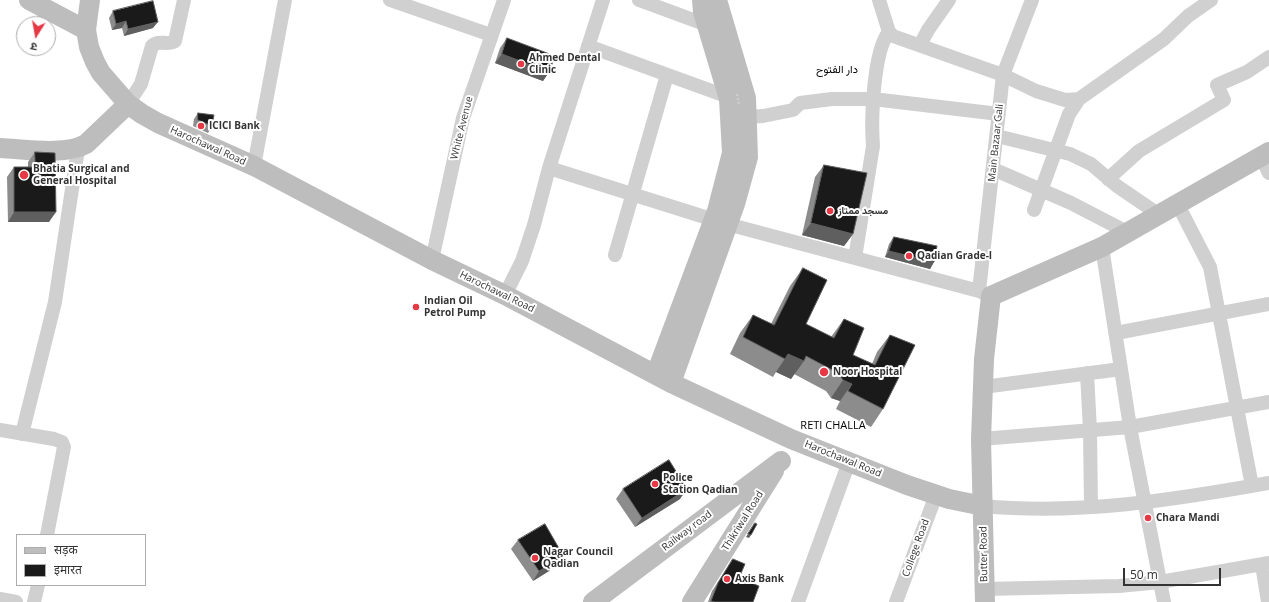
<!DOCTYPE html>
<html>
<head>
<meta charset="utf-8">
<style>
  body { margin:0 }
  #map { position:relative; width:1269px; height:602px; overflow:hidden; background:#fff; font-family:"Open Sans","Noto Sans Devanagari",sans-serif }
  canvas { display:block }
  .legend { position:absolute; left:16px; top:534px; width:130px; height:52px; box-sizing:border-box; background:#fff; border:1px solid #adadad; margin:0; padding:5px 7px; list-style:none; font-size:12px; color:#333 }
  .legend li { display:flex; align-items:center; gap:8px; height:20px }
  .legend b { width:20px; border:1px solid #adadad }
  .north { position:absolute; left:16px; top:16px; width:40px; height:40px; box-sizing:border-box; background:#fff; border:1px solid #adadad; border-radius:50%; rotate:191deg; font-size:11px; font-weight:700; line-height:16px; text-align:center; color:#333 }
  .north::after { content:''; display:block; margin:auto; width:14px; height:18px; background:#e63946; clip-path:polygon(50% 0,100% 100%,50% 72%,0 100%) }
  .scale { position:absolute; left:1123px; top:568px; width:98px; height:18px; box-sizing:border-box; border:2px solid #333; border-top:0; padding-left:5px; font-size:12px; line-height:14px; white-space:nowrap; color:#333; -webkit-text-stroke:3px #fff; paint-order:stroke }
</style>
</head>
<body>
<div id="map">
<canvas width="1269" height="602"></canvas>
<ul class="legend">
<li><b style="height:5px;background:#bdbdbd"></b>सड़क</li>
<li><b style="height:11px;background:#1a1a1a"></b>इमारत</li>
</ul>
<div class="north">उ</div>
<div class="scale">50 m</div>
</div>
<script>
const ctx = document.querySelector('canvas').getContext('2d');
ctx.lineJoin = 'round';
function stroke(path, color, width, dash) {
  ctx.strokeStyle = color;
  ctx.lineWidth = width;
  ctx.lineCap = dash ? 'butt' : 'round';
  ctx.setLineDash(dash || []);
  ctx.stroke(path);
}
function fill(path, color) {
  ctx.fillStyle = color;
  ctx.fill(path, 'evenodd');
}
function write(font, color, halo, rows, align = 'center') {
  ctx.font = font + ' "Open Sans",Vazirmatn,sans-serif';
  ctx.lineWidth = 4;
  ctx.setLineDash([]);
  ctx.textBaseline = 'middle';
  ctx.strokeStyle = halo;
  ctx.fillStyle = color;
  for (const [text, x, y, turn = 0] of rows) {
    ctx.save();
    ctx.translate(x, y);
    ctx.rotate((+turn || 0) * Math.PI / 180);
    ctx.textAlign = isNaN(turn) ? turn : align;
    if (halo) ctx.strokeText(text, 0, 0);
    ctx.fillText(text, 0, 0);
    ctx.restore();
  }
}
stroke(new Path2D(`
  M390,0l101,35
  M639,0l68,25
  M879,0l10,32 4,4 110,39 33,16 29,9 14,-1 85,-60 24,-23 23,-16
  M920,45l8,-15 21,-30
  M588,46l146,53
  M128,104l13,-20 11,-38c7,-7 15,0 23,-5l9,-41
  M748,117l15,-1 30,-6 7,-7 32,-4h41l126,15
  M997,136l73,18 21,10 26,22 41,28
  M1261,157l8,16
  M254,166l31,-166
  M549,168l178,56 252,67 12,5
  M993,169l78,34 56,29
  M1108,179l31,-28 85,-51 -7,-15 30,-13 22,-15
  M1177,203l33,64 42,219
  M1034,210l35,-96 10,-15
  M1102,247l28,180 34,175
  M615,255l52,-180
  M855,258l18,-112c-2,-25 0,-95 16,-114
  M432,260l31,-142 41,-118
  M979,291l24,-216 29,-75
  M505,295l17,-34 12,-36 15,-57 54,-168
  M1116,333l153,-29
  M1087,373l3,57 1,77
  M983,387l138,-18
  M0,430l54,9 8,3 2,5 -17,88
  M22,434l33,-132 23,-153
  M981,439l149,-12 139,-25
  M983,506c96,9 191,-6 286,-23
  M1262,565l6,37
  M984,589l135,-3 41,-4 109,-19
  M0,599l16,3
  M34,602l4,-17
  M798,602l51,-140
  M896,602l40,-107`), '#d0d0d0', 14);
stroke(new Path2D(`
  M29,0l57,30
  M90,0l-4,30 3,17 6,15 6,11 27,31 14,10 16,9 96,43 178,94 73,35 166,88 120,56 116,46 42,14 34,7
  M0,148c25,1 64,8 86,-4l42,-40
  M656,374l61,-163 15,-58 -3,-54 -26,-87 -1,-12
  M671,383l64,-179 13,-47 -2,-59 -29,-98
  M593,602l188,-141
  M692,602l82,-131
  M985,602l-4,-163 3,-80 7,-63 111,-49 167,-95`), '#bdbdbd', 20);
stroke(new Path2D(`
  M737,94l2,10`), '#cdcdcd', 2.5, [2, 2]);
fill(new Path2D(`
  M113,11l40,17 -29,8 -2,-8 -10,2 -3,-12z
  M507,38l42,34 -6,9 -48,-18 5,-15z
  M198,113l14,13 -4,7 -15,-7 1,-7z
  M35,152l14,70h-41l-1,-45 7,-10h14v-5z
  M824,165l29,69 -9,12 -42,-11 13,-58z
  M894,237l40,25 -4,7 -45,-12 4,-13z
  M803,268l3,56 25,13 13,-18 9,36 19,9 5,-12 13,-17 -7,74 -12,18 -35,-18 4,-8 -9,-3 -5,-7 -32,-17 -3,5 -15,-7 -3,5 -43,-23 10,-21 13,-18 18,9 19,-38z
  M623,489l57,10 -45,28 -19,-28z
  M518,540l39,26 -24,15 -22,-32z
  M733,559l6,19 14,24h-45l4,-11z`), '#8c8c8c');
fill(new Path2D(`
  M126,21l-4,7 -10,2 4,-6z
  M158,22l-5,6 -29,8 4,-7z
  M502,54l47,18 -6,9 -48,-18z
  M14,212h42l-7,10h-41z
  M811,223l42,11 -9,12 -42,-11z
  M889,251l45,11 -4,7 -45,-12z
  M788,354l16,7 -13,18 -15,-7z
  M843,380l9,4 -12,17 -9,-3z
  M687,489l-7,10 -45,28 7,-9z
  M748,534l3,1 -2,3 -3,-1z
  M564,557l-7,9 -24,15 6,-10z`), '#5f5f5f');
const building = new Path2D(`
  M153,1l5,21 -30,7 -2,-8 -10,3 -3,-13z
  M507,38l48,18 -6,16 -47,-18z
  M198,113l16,2 -2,11 -14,-6z
  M35,152l20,1 1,59h-42v-45h21z
  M824,165l43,8 -14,61 -42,-11z
  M894,237l43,9 -3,16 -45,-11z
  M803,268l24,12 -21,44 28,14 10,-19 20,9 -11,27 22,10 15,-30 25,10 -32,64 -35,-18 4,-7 -9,-4 -5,-7 -32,-17 -2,5 -16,-7 -3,5 -42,-22 10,-22 21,10z
  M669,460l18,29 -45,29 -19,-29z
  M755,523l2,1 -6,11 -3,-1z
  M545,524l19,33 -25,14 -21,-31z
  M733,559l12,5 -6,14 20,8 -6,16h-38l-4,-1 7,-18z`);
fill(building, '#1a1a1a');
stroke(building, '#5f5f5f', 1);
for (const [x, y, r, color] of [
  [521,64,4,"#e63946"],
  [201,126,4,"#e63946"],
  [24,175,5,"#e63946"],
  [830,211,4,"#e63946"],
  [909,256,4,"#e63946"],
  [416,307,4,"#e63946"],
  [824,372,5,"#e63946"],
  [655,484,4,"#e63946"],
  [1148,518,4,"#e63946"],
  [535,558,4,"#e63946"],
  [727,579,4,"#e63946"]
]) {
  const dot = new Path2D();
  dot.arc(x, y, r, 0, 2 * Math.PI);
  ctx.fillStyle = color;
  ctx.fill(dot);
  stroke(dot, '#fff', 1.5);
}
write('bold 10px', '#333', '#fff', [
  ["Ahmed Dental",529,58],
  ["Clinic",529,70],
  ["ICICI Bank",209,126],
  ["Bhatia Surgical and",33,169],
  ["General Hospital",33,181],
  ["مسجد ممتاز",838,211],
  ["Qadian Grade-I",917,256],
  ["Indian Oil",424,301],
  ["Petrol Pump",424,313],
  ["Noor Hospital",833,372],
  ["Police",663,478],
  ["Station Qadian",663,490],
  ["Chara Mandi",1156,518],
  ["Nagar Council",543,552],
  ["Qadian",543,564],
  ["Axis Bank",735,579]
], 'left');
write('10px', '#333', '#fff', [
  ["White Avenue",462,128,-76],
  ["Main Bazaar Gali",996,143,-84],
  ["Harochawal Road",208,146,24],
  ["Harochawal Road",497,292,26],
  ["Harochawal Road",843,459,22],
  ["Thikriwal Road",743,521,-58],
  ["Railway road",687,531,-37],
  ["College Road",916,548,-70],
  ["Butter Road",984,554,-91]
]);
write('11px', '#000', '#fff', [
  ["دار الفتوح",837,70],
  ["RETI CHALLA",833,426]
]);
</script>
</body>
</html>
